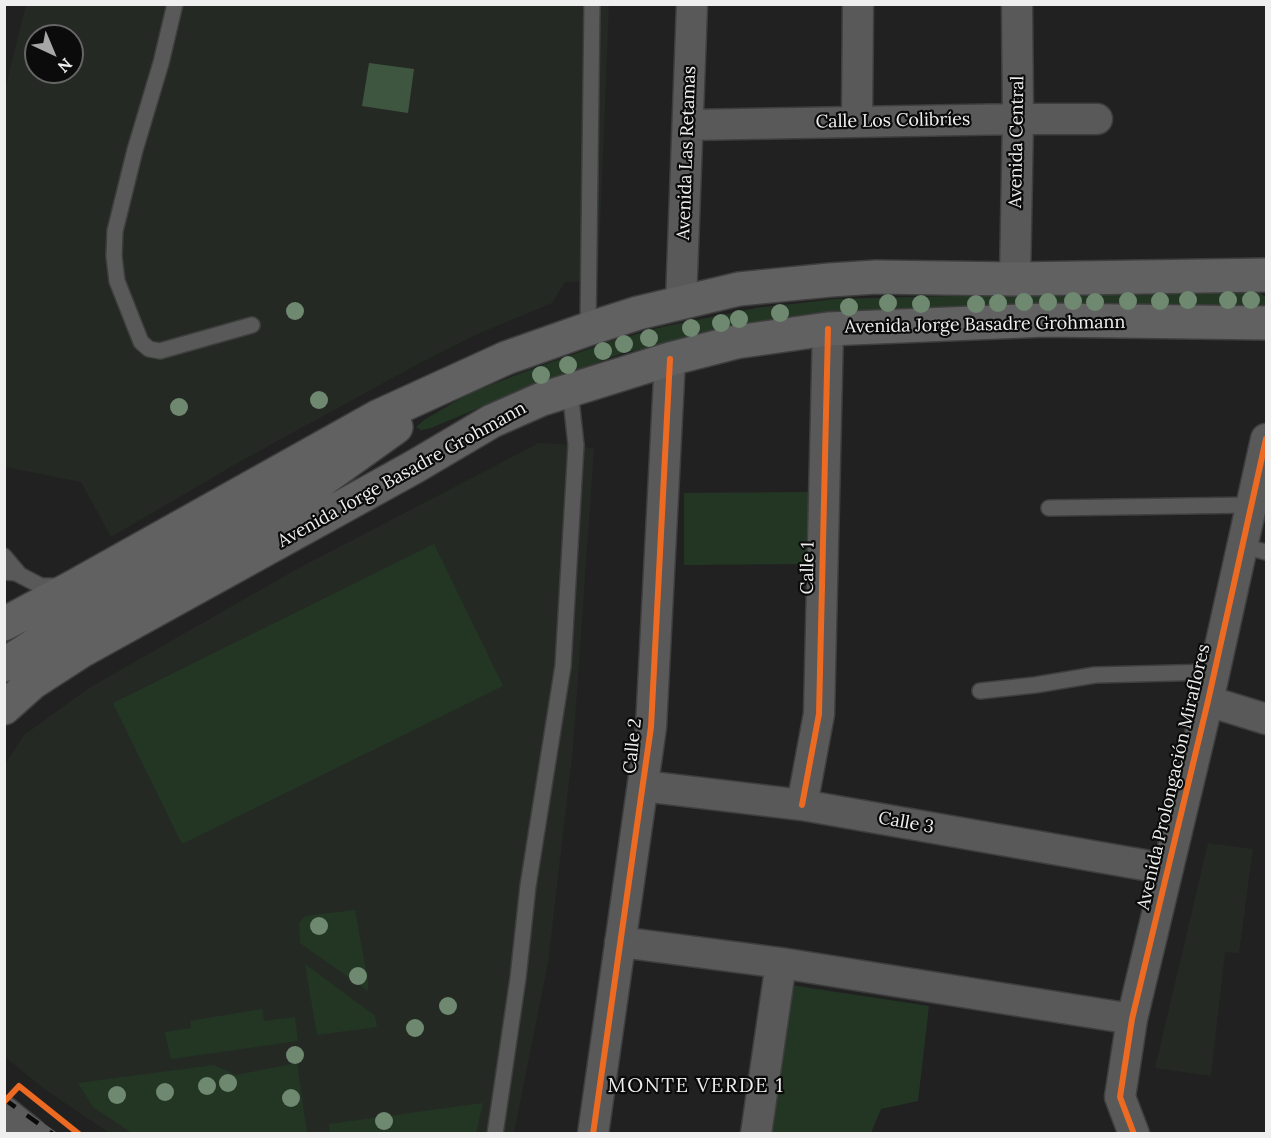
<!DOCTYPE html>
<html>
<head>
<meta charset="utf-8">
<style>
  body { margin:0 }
  #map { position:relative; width:1271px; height:1138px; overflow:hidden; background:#212121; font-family:Lora,serif }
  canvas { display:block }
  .frame { position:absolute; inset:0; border:6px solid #eeefee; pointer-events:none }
  .north { position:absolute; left:24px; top:24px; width:60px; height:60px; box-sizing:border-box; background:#0a0b0a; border:2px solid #656665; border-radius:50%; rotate:136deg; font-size:16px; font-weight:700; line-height:24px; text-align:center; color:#eeefee }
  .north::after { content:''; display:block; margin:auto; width:21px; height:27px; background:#a6a7a6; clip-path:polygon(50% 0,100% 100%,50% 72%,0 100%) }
</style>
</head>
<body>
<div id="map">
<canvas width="1271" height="1138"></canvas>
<div class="frame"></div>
<div class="north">N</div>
</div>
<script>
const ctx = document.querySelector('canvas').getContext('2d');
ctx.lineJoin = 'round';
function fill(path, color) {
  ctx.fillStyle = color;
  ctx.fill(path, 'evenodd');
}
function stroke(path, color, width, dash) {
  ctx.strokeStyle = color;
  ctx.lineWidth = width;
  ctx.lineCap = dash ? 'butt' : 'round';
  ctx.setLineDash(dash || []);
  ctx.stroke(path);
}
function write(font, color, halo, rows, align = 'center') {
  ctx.font = font + ' Lora,serif';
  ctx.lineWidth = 4.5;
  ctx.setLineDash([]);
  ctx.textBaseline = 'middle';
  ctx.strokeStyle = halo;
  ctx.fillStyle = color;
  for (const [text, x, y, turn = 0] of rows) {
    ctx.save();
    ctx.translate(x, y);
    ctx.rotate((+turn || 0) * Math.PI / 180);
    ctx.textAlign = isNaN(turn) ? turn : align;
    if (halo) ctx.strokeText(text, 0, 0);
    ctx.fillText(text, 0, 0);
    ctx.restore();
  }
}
fill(new Path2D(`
  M26,5h583l-11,276 -33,1 -13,21 -79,33 -53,27 -179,98 -130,76 -30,-55 -76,-15 -1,-374zM36,36h36v36h-36z
  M539,443l37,2 18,4 -21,299 -25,215 -34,170h-405l-66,-45 -38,-31v-293l19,-29 65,-47 208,-119z
  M1208,843l45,6 -14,104 -14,-1 -14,124 -56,-8z`), '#242924');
fill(new Path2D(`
  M1258,292l8,5v8l-3,3 -512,18 -128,27 -116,43 -76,32 -10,2 -5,-3 8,-7 46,-27 62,-24 77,-27 53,-15 94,-19 80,-9 116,-3z
  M809,492v72l-125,1v-72z
  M434,544l69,142 -321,158 -69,-141z
  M355,910l13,72v9l-68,-48 -1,-20 6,-7z
  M305,964l70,52 2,11 -60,8z
  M790,985l139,21 -11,95 -37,8 -10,24 -104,1z
  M262,1009l2,12 31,-4 3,24 -127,18 -6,-27 26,-4 -1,-7z
  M297,1063l10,70h-175l-39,-26 -15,-24 136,-18 22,10z
  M483,1103l-7,30h-146l-1,-9z`), '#233624');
fill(new Path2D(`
  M369,63l45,6 -6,44 -46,-7z`), '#3e5640');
const lane = new Path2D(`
  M175,4l-14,59 -26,87 -20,81 -1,25 3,25 24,61 8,7 11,2 92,-26
  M588,329l4,-325
  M1049,508l203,-3
  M1242,546l24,6
  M4,556l16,19
  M4,572l12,1 25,13h20
  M980,691l55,-6 60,-10 119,-3
  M495,1134l23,-156 10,-92 35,-220 13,-221 -6,-55`);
const street = new Path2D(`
  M857,121l1,-117
  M688,125l330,-6h79
  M1015,279l3,-160 -1,-115
  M681,302l11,-298
  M1208,701l58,18
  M643,786l159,19 365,64
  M802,805l17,-91 9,-385
  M620,942l161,21 351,56
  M593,1134l58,-407 19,-368
  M756,1134l25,-171
  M1134,1134l-14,-37 12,-78 76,-318 58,-262`);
const secondary = new Path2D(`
  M4,1113l26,21`);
const highway = new Path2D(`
  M4,624l69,-37 306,-171 127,-58 82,-29 50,-16 101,-24 91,-9 46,-3 139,2 251,-4
  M4,665l40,-26 123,-71 141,-78 88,-63
  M4,708l28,-25 51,-33 331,-183 78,-46 50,-22 128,-40 66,-17 92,-13 218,-9 220,3`);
stroke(lane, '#3e3e3e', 18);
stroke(street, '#3e3e3e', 33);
stroke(secondary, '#3e3e3e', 36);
stroke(highway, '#3e3e3e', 36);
stroke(lane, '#585958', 15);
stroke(street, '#585958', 30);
stroke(secondary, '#5c5c5c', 33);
stroke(highway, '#616161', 33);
const rail = new Path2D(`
  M4,1099l49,35`);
stroke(rail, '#5b5c5b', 7);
stroke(rail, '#0a0b0a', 4.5, [14]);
stroke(new Path2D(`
  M802,805l17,-91 9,-385
  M4,1102l15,-16 60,48
  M593,1134l58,-407 19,-368
  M1134,1134l-14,-37 12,-78 76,-318 58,-262`), '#ed6a23', 6);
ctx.fillStyle = '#6e8970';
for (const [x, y] of [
  [1188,300],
  [1228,300],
  [1251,300],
  [1073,301],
  [1128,301],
  [1160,301],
  [1024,302],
  [1048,302],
  [1095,302],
  [888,303],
  [998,303],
  [921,304],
  [976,304],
  [849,307],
  [295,311],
  [780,313],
  [739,319],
  [721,323],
  [691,328],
  [649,338],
  [624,344],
  [603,351],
  [568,365],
  [541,375],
  [319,400],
  [179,407],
  [319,926],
  [358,976],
  [448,1006],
  [415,1028],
  [295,1055],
  [228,1083],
  [207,1086],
  [165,1092],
  [117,1095],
  [291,1098],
  [384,1121]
]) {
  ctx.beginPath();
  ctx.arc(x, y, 9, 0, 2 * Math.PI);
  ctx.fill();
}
write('18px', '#eeefee', '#0a0b0a', [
  ["Calle Los Colibríes",893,121,-1],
  ["Avenida Central",1017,142,-89],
  ["Avenida Las Retamas",687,153,-88],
  ["Avenida Jorge Basadre Grohmann",985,325,-1],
  ["Avenida Jorge Basadre Grohmann",402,475,-29],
  ["Calle 1",808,568,-89],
  ["Calle 2",633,746,-84],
  ["Avenida Prolongación Miraflores",1174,777,-77],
  ["Calle 3",906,823,10]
]);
ctx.letterSpacing = '1.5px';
write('20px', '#eeefee', '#0a0b0a', [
  ["MONTE VERDE 1",696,1086]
]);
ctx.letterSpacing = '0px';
</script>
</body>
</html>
